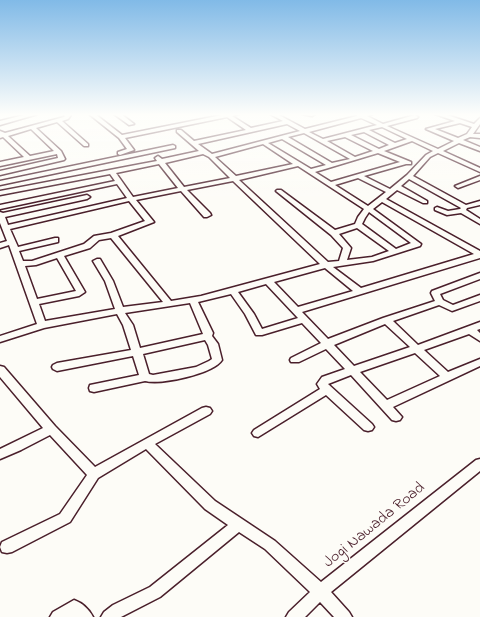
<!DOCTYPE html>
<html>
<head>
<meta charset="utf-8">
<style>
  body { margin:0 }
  canvas { display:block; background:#fdfcf7 }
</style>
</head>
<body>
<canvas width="480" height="617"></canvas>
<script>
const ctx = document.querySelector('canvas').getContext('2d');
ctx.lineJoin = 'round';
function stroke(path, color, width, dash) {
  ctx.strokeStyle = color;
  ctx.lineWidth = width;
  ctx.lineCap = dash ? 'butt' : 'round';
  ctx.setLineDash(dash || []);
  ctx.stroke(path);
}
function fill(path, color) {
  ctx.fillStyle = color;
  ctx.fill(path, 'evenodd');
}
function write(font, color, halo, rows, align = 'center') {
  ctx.font = font + ' "Indie Flower",sans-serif';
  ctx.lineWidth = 3;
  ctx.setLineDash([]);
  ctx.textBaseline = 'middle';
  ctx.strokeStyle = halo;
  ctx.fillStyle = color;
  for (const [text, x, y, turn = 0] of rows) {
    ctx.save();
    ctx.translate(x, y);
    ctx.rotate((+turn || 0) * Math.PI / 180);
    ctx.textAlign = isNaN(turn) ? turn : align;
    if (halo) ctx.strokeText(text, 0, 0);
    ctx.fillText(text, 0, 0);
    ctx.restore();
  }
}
const minor = new Path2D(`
  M28,114h10l-38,11v-4z
  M63,114l8,1 -3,4 -6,2 26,23v2h-4l-27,-24 -21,6 25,23 4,8 -1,1 -64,15v-4l58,-13 -1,-4 -57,12v-4l24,-5 -21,-20 -3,1v-7l5,2 59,-16 1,-1zM31,129l23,22 -24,5 -22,-20z
  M89,114h6l27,21 105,-21h12l-7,2 19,12 32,-7 -13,-7h7l28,15 52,-13v-2h16l-6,2 16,8 32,-9 3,2 -1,1 -30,8 51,23 16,-8 -28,-12 29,-8 -20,-7h9l30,10 6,-6v6l-7,10h7v4l-10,-1 -7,3 17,7v4l-21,-8 -16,8 37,17v4l-42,-19 -8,4 -17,19 53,29 14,-4v4l-13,3 -1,2 14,9v5l-19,-11 -14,2 -12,-5v-2l2,-1 11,4 12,-2 1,-1 -52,-29 -8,7 26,15v2h-4l-26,-13 -11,9 94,52v7l-178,54 26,27 55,-21 52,-17 -4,-8 1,-2 48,-18v6l-40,15 3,6 10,5 27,-10v6l-28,10 -13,-6 -46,16 25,24 62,-23v7l-3,1 3,3v8l-11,-7 -45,16 24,22 32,-13v7l-87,41 9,10 -2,3 -4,1 -4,-1 -41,-45 -23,9 44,40 2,3 -2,3 -4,1 -4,-1 -38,-35 -68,42 -4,-1 -2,-3 2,-3 66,-41 -3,-5 5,-7 23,-8 -19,-20 -27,13h-8l-1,-2 1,-2 30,-15 -19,-20 -40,12h-6l-11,-21 -14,-20 -33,8 15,31 -1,3 6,8 4,16c-9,14 -61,25 -77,21l-51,11 -4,-1 -1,-3 1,-3 49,-10 -6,-19 -76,15 -4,-2 -1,-2 1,-2 4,-2 74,-13 -8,-25 -6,-11 -73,14 -44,14v-6l37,-12 -28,-79 -9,3v-5l7,-2 -7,-18v-11l3,1 84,-18 3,2 -3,2 -82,18 3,8 119,-27 -10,-14 -117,25v-4l115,-24 -5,-7 -110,21v-4l141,-27 16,-3 -2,-3 3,-2 4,3 37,-8 -22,-19v-2h4l13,11 52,-11 -19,-13 -102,21 9,12 -14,5 -2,-1v-2l9,-3 -8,-11zM361,118l16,7 -54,14 -14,-7zM460,123l12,4 -5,7 -9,4 -23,-9zM287,124l13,7 -88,23 -14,-10zM382,127l25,12 -12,4 -26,-13zM364,132l25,13 -10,4 -28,-14zM304,133l46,26 -18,4 -44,-26zM345,137l28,14 -18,6 -28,-16zM282,139l44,26 -15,4 -43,-26zM412,141l21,10 -7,4 -19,20 -17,14 -26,-13 42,-12h5v-2l-27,-11zM263,144l30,20 -57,12 -21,-19zM378,153l22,9 -69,20 -16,-10zM203,154l6,3 21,21 -46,9 -19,-24zM159,164l19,24 -45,9 -17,-24zM298,166l66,43 -6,8 -3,7 -20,6 -54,-40h-4l-1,1 55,44 12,13 -4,13 -11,1 -89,-82zM358,178l28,14 -18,14 -33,-21zM233,181l87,83 -119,32 -30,5 -53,-65 36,-14 -18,-22 45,-9 23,26h3l4,-2 -1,-2 -23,-23zM129,201l16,20 -34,12 -17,3 -10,8 -52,17h-9l-4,-10 39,-9v-4h-3l-37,9 -8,-18zM382,202l92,52 -113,34 -28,-21 40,-6 47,-15 1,-2 -48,-35zM369,212l42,31 -15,6 -34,-25 3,-6zM357,228l32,23 -17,6 -25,3 4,-12 -12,-14zM111,238l52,64 -40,5 -10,-26 -13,-22h-3l-4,2 12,20 10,28 -70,12 -6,-17 40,-8 6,-4 -21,-36 26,-8 9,-8zM57,258l19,33 -39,8 -12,-33 11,-1zM325,268l28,23 -55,16 -24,-25zM266,284l32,34 -36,11 -8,-15 -16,-22zM190,303l13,31 -63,14 -7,-23 -8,-12zM385,324l25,23 -56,19 -20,-21zM205,340l3,5 4,14 -3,2 -13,6 -43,8 -4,-1 -6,-20zM415,353l25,23 -53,24 -27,-28z
  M114,114h7l13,10 -5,1z
  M302,114h13l-3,2z
  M173,145l2,1v2l-175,37v-4z
  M480,176v4l-22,8 -3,-2z
  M0,366l4,1 51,59 40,41 107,-59 4,-1 4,1 2,3 -2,3 -55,30 60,57 60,40 46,41 155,-122 4,-1v12l-149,121 18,20 3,5h-18l-14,-15 -15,15h-19l3,-5 21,-20 -45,-43 -26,-17 -79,65 -39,20h-20l3,-5 9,-7 37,-18 78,-62 -23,-16 -59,-60 -48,29 -28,44 -58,30 -5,1 -5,-1 -2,-5 2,-5 58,-28 27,-39 -37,-40 -29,15 -21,9v-10l43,-21 -43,-51z
  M74,600c8,3 15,9 19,17h-43l3,-5z`);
stroke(minor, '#4a1f2b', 3);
fill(minor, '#fdfcf7');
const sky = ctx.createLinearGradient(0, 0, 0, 201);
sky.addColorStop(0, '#81bae7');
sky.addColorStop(0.57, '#fefefb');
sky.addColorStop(1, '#fefefb00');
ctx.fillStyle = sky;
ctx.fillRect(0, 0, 480, 201);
write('16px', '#4a1f2b', '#fdfcf7', [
  ["Jogi Nawada Road",375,526,-39]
]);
</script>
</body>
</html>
